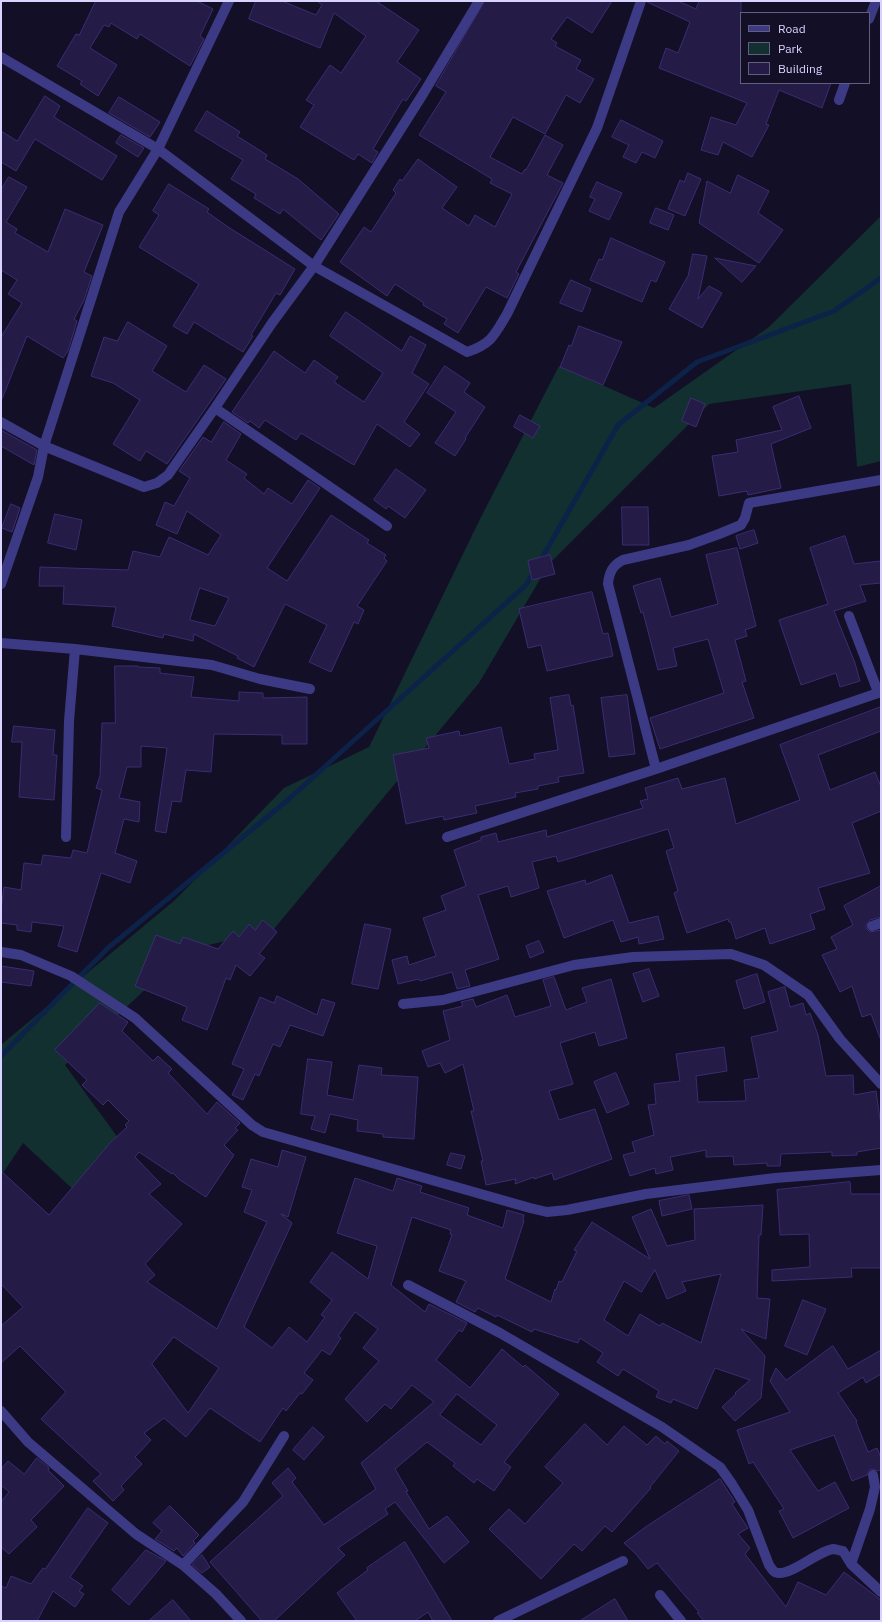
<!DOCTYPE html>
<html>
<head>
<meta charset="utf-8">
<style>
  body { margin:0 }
  #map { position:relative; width:882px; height:1622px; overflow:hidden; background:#130f26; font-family:"IBM Plex Sans",sans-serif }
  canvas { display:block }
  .frame { position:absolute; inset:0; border:2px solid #d9d4ff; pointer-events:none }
  .legend { position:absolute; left:740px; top:12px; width:130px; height:72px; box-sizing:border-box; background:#130f26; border:1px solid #625e7d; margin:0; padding:5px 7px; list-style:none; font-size:12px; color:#d9d4ff }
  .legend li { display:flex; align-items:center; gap:8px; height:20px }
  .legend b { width:20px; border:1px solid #625e7d }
</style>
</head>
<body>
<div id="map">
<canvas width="882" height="1622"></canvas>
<div class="frame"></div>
<ul class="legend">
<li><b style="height:5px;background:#3d3a85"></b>Road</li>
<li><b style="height:11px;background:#12302f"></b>Park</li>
<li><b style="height:11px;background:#241b47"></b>Building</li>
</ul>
</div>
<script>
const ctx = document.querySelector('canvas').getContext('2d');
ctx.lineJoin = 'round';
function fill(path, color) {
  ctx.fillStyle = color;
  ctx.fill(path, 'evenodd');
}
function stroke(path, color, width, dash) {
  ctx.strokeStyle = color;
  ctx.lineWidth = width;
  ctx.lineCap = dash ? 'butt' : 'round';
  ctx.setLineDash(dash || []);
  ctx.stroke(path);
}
fill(new Path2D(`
  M881,216v245l-24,6 -6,-83 -142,20 -160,160 -70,119 -206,247 -86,20 -122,115 59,81 -47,47 -54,-50 -22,33 1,-132 173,-144 109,-112 85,-41 112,-230 78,-151 95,42 115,-81z`), '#12302f');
stroke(new Path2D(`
  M539,563l79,-138 79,-63 137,-51 47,-33
  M1,1056l107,-108 181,-149 237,-214 9,-15`), '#0c2248', 5);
const building = new Path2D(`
  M96,1h101l16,8 -13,27 4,3 -14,27 -50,-32 -3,5 -26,-16 -2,4 -5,-2 -14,23 27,17 -19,31 -18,-12 2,-3 -25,-15 19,-32 3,1z
  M256,1h26l34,14 6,-10 -5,-4h59l43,29 -22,32 24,17 -15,22 -3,-2 -30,50 5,3 -6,11 -14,-9 -4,6 -54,-33 14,-22 -8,-5 24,-35 11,8 25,-37 -32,-23 -14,35 -71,-29z
  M485,1h127l-20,32 -25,-16 -16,22 6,4 -2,3 26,14 -5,9 18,10 -14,24 -14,-8 -21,39 -32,-17 -23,40 32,17 3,-5 1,1 19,-35 18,10 -16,30 16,8 -47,89 3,2 -12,24 -21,-11 -28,46 -14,-9 3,-5 -24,-14 1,-2 -29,-19 -8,12 -47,-34 24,-35 7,5 25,-39 -3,-3 7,-11 2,2 16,-22 39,28 -15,21 27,18 6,-11 20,12 17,-33 -22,-11 2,-4 -73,-44 27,-43 -10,-6z
  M647,1h31l18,8 3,-8h42v82h90l-9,25 -43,-18 -13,34 3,1 -17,32 -29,-15 -5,13 -17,-5 10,-33 25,8 11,-22 -88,-35 7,-20 12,5 12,-31 -43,-20z
  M45,96l15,10 -6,11 63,39 -15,24 -67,-41 -19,32 -15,-9v-31l16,10z
  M119,97l41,25 -10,15 -41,-24z
  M207,111l33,21 -3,4 30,19 -2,4 33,20 41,35 -18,26 -38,-31 -3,5 -26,-16 2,-4 -25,-15 12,-19 -48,-29z
  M621,120l42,21 -8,17 -13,-6 -6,11 -13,-6 6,-12 -17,-8z
  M121,135l23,13 -6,9 -22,-14z
  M688,173l13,6 -16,37 -17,-7 12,-29 4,2z
  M738,175l31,16 -11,22 25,17 -24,33 -60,-40 8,-42 23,12z
  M9,177l18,10 -21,35 11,7 -2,4 33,19 17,-43 38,16 -19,47 8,4 -8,24 -10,19 3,2 -9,30 -5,7 -36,-22 -25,63 -1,-62 21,-34 -14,-9 9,-14 -16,-10v-80z
  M597,182l25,11 -13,27 -20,-9 6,-12 -5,-2z
  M169,184l40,25 -2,3 21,15 67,42 -15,26 -4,-2 -25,42 2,1 -10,16 -49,-30 -7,12 -14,-8 26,-42 -60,-37 20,-32 -6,-4z
  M656,208l18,7 -6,15 -18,-7z
  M611,238l54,24 -9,20 -5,-2 -9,22 -52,-22 9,-21 3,1z
  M693,254l14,2 -9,43 11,-13 13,7 -20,35 -33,-19 19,-33z
  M715,258l41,8 -14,16z
  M571,280l20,9 -9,23 -22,-9z
  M346,312l56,39 8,-15 16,9 -14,28 17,11 -25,38 16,12 -10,13 -33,-23 -23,41 -53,-32 -5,7 -31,-20 -6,8 -9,-7 -2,2 -16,-11 42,-61 31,22 9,-13 24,17 -4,5 30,20 19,-29 -53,-37z
  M128,322l39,24 -15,25 34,21 18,-27 22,14 -59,85 -21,-13 -6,10 -27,-17 27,-44 -27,-17 -22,-7 13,-39 13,4z
  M579,326l43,16 -19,43 -43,-18 9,-22 2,1z
  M445,366l25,17 -6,9 21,15 -20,31 1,1 -11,17 -20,-13 21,-31 -29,-19z
  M799,396l12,32 -40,16 10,44 -33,7 -1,-4 -28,5 -7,-40 26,-4 -2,-12 46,-10 -9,-23z
  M691,398l14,6 -9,23 -14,-6z
  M520,415l20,11 -7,12 -19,-11z
  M224,422l17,12 -15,26 21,14 -3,4 20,16 4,-6 24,16 16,-24 12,8 -53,80 20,13 44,-66 38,25 -2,3 19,12 -2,3 3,3 -30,45 7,4 -6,14 -4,-2 -23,50 -22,-10 18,-37 -42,-21 -31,63 -17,-9 1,-2 -44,-22 -1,7 -29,-7 -1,4 -51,-12 4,-19 -53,-3 1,-18h-25l1,-19 88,3 5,-19 27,6 9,-20 39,18 13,-20 -34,-24 -10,23 -21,-9 9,-23 9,4 16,-28 -11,-7 24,-34 8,5zM200,588l29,10 -14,28 -25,-6z
  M1,430l36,20 -3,15 -33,-19z
  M396,469l30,21 -21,28 -17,-12 -2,3 -12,-9z
  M11,504l9,4 -8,24 -10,-4z
  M622,507h26l1,38h-26z
  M55,514l27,6 -6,30 -28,-7z
  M754,530l4,13 -18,6 -4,-13z
  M845,536l9,28 27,-3v22l-21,2 6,16 -32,10 21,52 5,18 -20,6 -4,-14 -35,12 -22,-65 49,-16 -18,-56z
  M737,548l19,78 -11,4 2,6 -12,4 11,41 -4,1 12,36 -94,31 -10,-31 74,-25 -16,-54 -35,9 4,18 -19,4 -15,-58 -2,1 -8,-27 27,-8 11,39 47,-13 -12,-49z
  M550,555l5,19 -23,6 -4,-19z
  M592,592l11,42 5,-1 5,23 -66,15 -6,-26 -13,3 -9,-39z
  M115,666h23v1l22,1v5l34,4 -3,20 48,4v-9l24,1v5l44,-1v47h-25v-9l-68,-1 -3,38 -25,-2 -5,32 -9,-1 -6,32 -11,-2 12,-83 -26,-2v21h-14l-8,31 21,4 -1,20 -15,-3 -9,34 22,8 -7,22 -29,-10 -24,79 -19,-6 6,-20 -32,-4 -1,10 -14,-2v-5l-16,-2v-13l3,-23 17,3 3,-27 17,2 2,-10 28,3 2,-8 14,3 15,-63 -6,-2 4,-12 2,-53h13z
  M569,695l2,11 2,-1 11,68 -26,4 1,5 -21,4v3l-23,4 1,4 -41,9 2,7 -33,7 -1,-4 -37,8 -13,-69 36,-7 -3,-10 33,-7 1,5 41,-9 8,37 26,-5 -1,-5 24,-4 -8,-52z
  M627,695l8,59 -26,3 -8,-59z
  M881,707v24l-63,24 12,35 45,-18 6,15v24l-29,12 18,50 -52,15 7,21 -15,5 5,15 -45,15 -5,-16 -29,11 -5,-17h-2l-1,-3 -41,14 -13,-40 4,-2 -12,-40 8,-3 -6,-19 -110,33 -2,-6 -24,6 7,26 -28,9 -3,-11 -30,9 21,64 -34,11 5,16 -13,3 -5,-17 -32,9 -1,-2 -21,5 -6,-24 15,-4 2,9 27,-9 -13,-38 23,-8 -5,-14 25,-10 -12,-36 27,-10v-3l15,-4 2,9 48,-12 1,7 96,-29 -3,-7 8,-2 -3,-11 33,-10 4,11 43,-11 11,46 64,-24 -20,-55z
  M14,726l41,4 -2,25h4l-3,45 -35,-3 3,-55h-10z
  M612,875l17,48 29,-7 6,23 -25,5 -1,-7 -17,5 -8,-22 -49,18 -17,-47 38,-11 1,4z
  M881,886v31l-11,3 -4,5v3l4,4 11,-2v108h-1l-9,-24 -9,3 -10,-31 -12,6 -18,-37 15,-6 -6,-12 22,-12 -9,-19z
  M263,920l14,12 -18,22 6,4 -15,18 -14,-11 -6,15 -4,-2 -19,52 -25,-10 5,-13 -52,-21 21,-51 24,9 3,-7 35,12 15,-18 6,6 10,-13 6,6z
  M365,924l26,5 -13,60 -26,-5z
  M539,941l5,11 -14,6 -4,-12z
  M1,966l33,5 -3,15 -30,-4z
  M649,969l10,27 -16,6 -10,-28z
  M757,974l8,28 -21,7 -8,-28z
  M554,977l12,33 21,-8 -5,-14 29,-9 16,59 -28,8 -4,-14 -35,11 13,41 -24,7 10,29 36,-11 17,50 -58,21 -2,-7 -18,6v-2l-19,7 1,-5 -30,6 -5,-24h2l-12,-50h3l-11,-47 -18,9 -5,-10 -12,4 -6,-16 28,-11 -7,-29 20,-5 -2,-4 12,-3 3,8 31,-12 8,22 36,-11 -8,-26z
  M785,987l5,20 13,-4 3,12 4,-2 8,22 8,41 27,-1 1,20 22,-4 5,35v22l-24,4v3l-25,1v-4l-51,2 -1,12h-13v-3l-33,2 -1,-9 -27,1v-7l-36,7 3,13 -17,4 -1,-6 -25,8 -7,-21 12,-3 -3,-10 22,-7 -6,-30 8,-1 -2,-20 26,-3 -4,-27 48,-7 3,24 -31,5 2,26 48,-1 -2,-21 15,-2 -8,-41 27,-6 -10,-39z
  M277,996l40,19 5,-16 13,4 -12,33 -33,-11 -10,22 -7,-3 -14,32 -4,-2 -12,26 -11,-5 12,-26 -12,-5 28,-67 14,6z
  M100,1003l28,19 -6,9 31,30 5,-5 14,13 -4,4 39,41 10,-12 23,21 -5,5 3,2 -14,15 10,10 -28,42 -26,-17 -7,-7 -1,1 -33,-22 -4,5 26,27 -12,10 33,30 -37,40 10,11 -8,7 70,47 50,-107 -23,-10 8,-22 -10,-3 9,-28 27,8 4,-17 24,7 -18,60 -7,-3 11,9 -48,104 28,21 17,-21 18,15 18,-25 -4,-2 11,-15 -22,-18 22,-30 36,27 9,-33 -40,-13 18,-55 38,13 4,-13 25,8 -2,6 49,16 -2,7 36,13 4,-18 17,5 -1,6h1l-19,58 46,23 4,-13 1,1 3,-9 3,1 15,-31 -3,-1 18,-28 58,37 -18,-42 19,-8 16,37 28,-6 -1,-31 69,-4 -2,30h-2l-2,63 13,1 -4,40 -25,-10 24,27 -4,42 -26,23 -13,-14 14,-13 -1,-1 15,-13 -35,-12 -18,41 -24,-10 -2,4 -15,-6 3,-6 -36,-22 -5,7 -21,-14 6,-9 -23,-15 -2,5 -44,-14 -2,3 -35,-17 -1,2 -18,-9 -3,4 -19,-10 10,-21 -27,-10 13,-36 -2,-1 1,-4 -39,-13 -21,68 34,27 4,-8 38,19 -5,9 -3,-2 -23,30 34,28 32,-39 21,18 2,-2 34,29 -55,68 7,5 -17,24 -17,-12 -3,4 -21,-17 2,-3 -28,-21 -32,27 13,22 -2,1 23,37 18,-13 22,26 -25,21 -49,-61 -10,7 3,5 -50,34 7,7 -71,66h-12l-52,-59 73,-66 -11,-13 16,-15 8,10 -4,4 32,43 52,-36 -15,-26 73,-61 -22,-17 -21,24 -6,-5 -18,18 -22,-23 34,-38 -16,-13 15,-19 -23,-17 -17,24 3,2 -11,17 -8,-5 -18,23 9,7 -11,14 -2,-1 -14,18 -3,-3 -23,34 -50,-34 -24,29 -22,-19 -20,15 7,7 -16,17 7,7 -21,22 3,4 -11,11 -20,-20 8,-7 -60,-55 25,-27 -46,-46 -19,17v-37l22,-19 -22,-23v-113l48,44 61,-72 17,-16 -2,-2 4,-4 -21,-21 -5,5 -21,-20 5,-5 -32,-30zM655,1270l12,29 19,-8 -4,-9 39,-8 -20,69 -39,-20 -2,3 -20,-12 -12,22 -24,-16 20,-39 17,11zM174,1337l45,31 -31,45 -36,-49zM457,1394l40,31 -16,20 -41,-30z
  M308,1059l24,3 -5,33 26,5 6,-35 23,3 -1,7 37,2 -4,62 -31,-2v-3l-26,-3 1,-11 -28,-6 -5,19 -14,-4 4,-13 -14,-2z
  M616,1073l13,31 -22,9 -13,-31z
  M451,1153l14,3 -4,13 -14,-4z
  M850,1182l1,12h30v74h-30l1,9 -80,4v-11l38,-3 -1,-33 -29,1 -3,-45z
  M689,1195l3,14 -30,7 -3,-15z
  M803,1300l23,9 -19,46 -22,-9z
  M833,1346l15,23 33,-19v24l-15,9 -3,-6 -25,16 19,28 -1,1 12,30 9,-4 4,10v11l-3,2 -6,-2 -3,1 -2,5 -15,6 -18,-46 -44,15 28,41 17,-9 14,26 -56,30 -14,-27 5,-2 -31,-47 -4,2 -12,-34 53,-18 -20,-31 6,-13 10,12z
  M585,1424l22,21 17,-19 23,19 9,-9 9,8 2,-3 12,10 -29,36 1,1 -39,44 -7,-6 -23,25 -8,-7 -33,35 -52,-50 20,-20 16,15 38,-41 -18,-16z
  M313,1427l11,10 -20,23 -11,-10z
  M37,1458l12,10 -1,2 16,16 -33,34 6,7 -28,27 -8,-7v-45l8,-10 -8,-7v-16l7,-8 16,13z
  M720,1479l15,23 -3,2 16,24 -10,6 12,14 -5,6 41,53 12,-25 28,13 18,-23 37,28v21h-177l-7,-8 2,-1 -42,-49 -9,6 -13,-16 -11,-10 23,-17z
  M170,1506l29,29 -6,6 2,2 -12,13 -6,-8 -3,3 -19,-12 7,-8 -9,-8z
  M88,1508l20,15 -38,54 13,9 -4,5 5,3 -9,13 -22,-16 -16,30h-36v-35l5,2 5,-12 20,8 12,-16 2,1z
  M405,1542l47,79h-19l-5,-9 -13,9h-58l-20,-28 31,-23 -1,-2z
  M146,1550l20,11 -37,44 -17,-15z
  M202,1555l8,12 -8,6 -10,-8z
  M615,1599l13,22h-48z
  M173,1600l18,21h-42z`);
fill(building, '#241b47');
stroke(building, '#3b2d73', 1);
stroke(new Path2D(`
  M869,19l7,-18
  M1,57l157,92 156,117 153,86c25,-8 28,-18 40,-38l90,-186 44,-127
  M839,100l6,-17
  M215,408l172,118
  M1,422l43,24 100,41 13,-4 11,-8 47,-67 57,-85 42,-57 109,-172 56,-93
  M1,584l37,-107 6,-31 75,-234 39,-63 71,-148
  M849,616l29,76
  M1,643l74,6 137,16 48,14 50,10
  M656,769l-48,-185c1,-12 5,-19 15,-24l66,-15 30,-11 22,-9 4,-7 4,-15 132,-23
  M66,837l3,-116 6,-72
  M447,837l209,-68 225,-77
  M872,926l9,-3
  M1,952l20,3 50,21 64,42 117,107 11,7 267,76 17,4 20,-2 79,-16 129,-16 106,-8
  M403,1004l40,-4 131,-35 59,-8 98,-3 33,11 44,30 32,44 41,45
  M408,1285l92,48 162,94 58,40 12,17 16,26 21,55c3,4 5,8 9,8 14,2 40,-22 55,-24 3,0 7,2 10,2l8,13 30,28
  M1,1411l27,31 108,92 47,31 33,29 25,27
  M851,1564l19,-55 5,-22 -2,-12
  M183,1565l60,-63 41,-66
  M660,1595l21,26
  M498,1621l125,-60`), '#3d3a85', 10);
</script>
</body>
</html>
